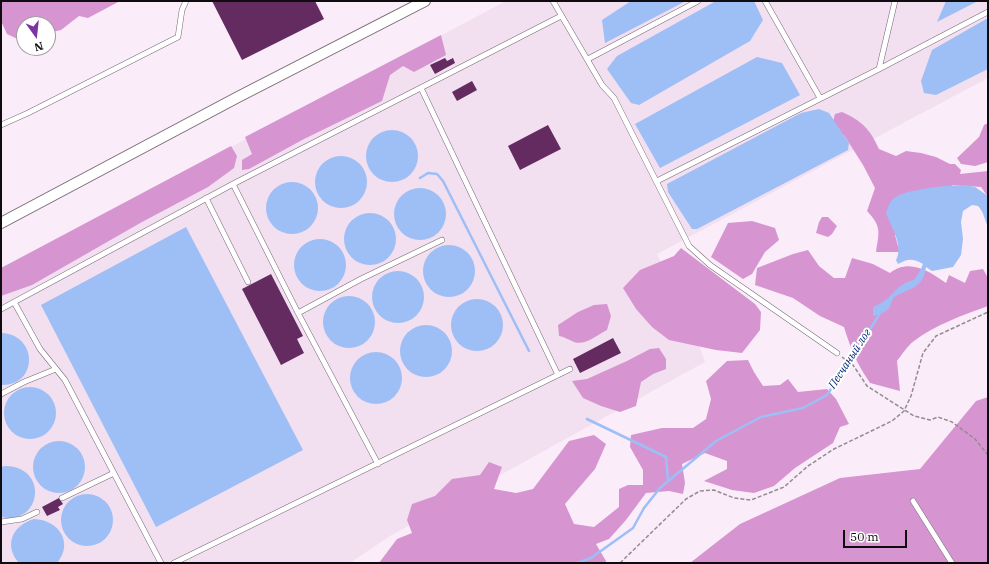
<!DOCTYPE html>
<html>
<head>
<meta charset="utf-8">
<style>
  body { margin:0 }
  #map { position:relative; width:989px; height:564px; overflow:hidden; background:#faedf9; font-family:"IBM Plex Serif",serif }
  canvas { display:block }
  .frame { position:absolute; inset:0; border:2px solid #0f0b0f; pointer-events:none }
  .north { position:absolute; left:16px; top:16px; width:40px; height:40px; box-sizing:border-box; background:#fff; border:1px solid #9f9d9f; border-radius:50%; rotate:165deg; font-size:11px; font-weight:700; line-height:16px; text-align:center; color:#0f0b0f }
  .north::after { content:''; display:block; margin:auto; width:14px; height:18px; background:#7e32a4; clip-path:polygon(50% 0,100% 100%,50% 72%,0 100%) }
  .scale { position:absolute; left:843px; top:530px; width:64px; height:18px; box-sizing:border-box; border:2px solid #0f0b0f; border-top:0; padding-left:5px; font-size:12px; line-height:14px; white-space:nowrap; color:#0f0b0f; -webkit-text-stroke:3px #fff; paint-order:stroke }
</style>
</head>
<body>
<div id="map">
<canvas width="989" height="564"></canvas>
<div class="frame"></div>
<div class="north">N</div>
<div class="scale">50 m</div>
</div>
<script>
const ctx = document.querySelector('canvas').getContext('2d');
ctx.lineJoin = 'round';
function fill(path, color) {
  ctx.fillStyle = color;
  ctx.fill(path, 'evenodd');
}
function stroke(path, color, width, dash) {
  ctx.strokeStyle = color;
  ctx.lineWidth = width;
  ctx.lineCap = dash ? 'butt' : 'round';
  ctx.setLineDash(dash || []);
  ctx.stroke(path);
}
function write(font, color, halo, rows, align = 'center') {
  ctx.font = font + ' "IBM Plex Serif",serif';
  ctx.lineWidth = 4;
  ctx.setLineDash([]);
  ctx.textBaseline = 'middle';
  ctx.strokeStyle = halo;
  ctx.fillStyle = color;
  for (const [text, x, y, turn = 0] of rows) {
    ctx.save();
    ctx.translate(x, y);
    ctx.rotate((+turn || 0) * Math.PI / 180);
    ctx.textAlign = isNaN(turn) ? turn : align;
    if (halo) ctx.strokeText(text, 0, 0);
    ctx.fillText(text, 0, 0);
    ctx.restore();
  }
}
fill(new Path2D(`
  M506,1h482v77l-331,176 36,73 12,35 -315,174 -40,27h-349v-294z`), '#f2dff0');
fill(new Path2D(`
  M1,1h119l-32,17 -9,-2 -18,14 -13,3v-9h-24v18l-17,-8 -6,-13z
  M441,35l5,20 -32,17 -11,-6 -13,9 -8,26 -78,38 -55,30 -7,1v-10l10,-6 -7,-17z
  M842,112c20,9 28,17 37,37l17,7 10,-5 15,2 15,4 14,7h5l6,6 -1,4 28,-3v26l-7,-10 -28,-2 -58,50 3,11 5,6h-27c3,-20 6,-25 -9,-41l8,-23 -12,-23 -19,-30 -10,-2 -2,-8 3,-11z
  M988,123v39l-13,4 -14,-2 -4,-6 22,-21 5,-12z
  M231,146l6,10 -3,12 -26,19 -66,35 -110,63 -31,11v-28z
  M822,217h6l9,9 -5,8 -4,3 -12,-4 3,-11z
  M752,221l23,7 4,12 -14,12 -13,22 -9,5 -32,-22 17,-34z
  M681,248l74,56 6,8 -1,18 -18,23 -26,-3 -47,-10 -17,-13 -16,-18 -13,-21 17,-18 34,-14z
  M808,250l11,16 15,12h11l7,-20 21,6 17,9c19,-15 39,-2 56,10l3,-8 16,8 5,-12 13,-2 5,9v28c-25,9 -53,19 -74,35 -7,5 -12,14 -17,20l3,30 -30,-8c-13,-19 -19,-33 -26,-56l-24,-11 -27,-18 -38,-13 2,-17 36,-14z
  M607,304l4,12 -4,14c-10,5 -22,16 -33,12 -5,-2 -9,-5 -15,-6l-1,-11 20,-13 16,-7z
  M659,348l7,11v10l-13,5 -12,8 -5,24 -16,6 -19,-6 -18,-8 -11,-17 15,-2 40,-18 23,-12z
  M748,360l6,12 9,14 17,-1 8,-6 10,13 29,-3 9,10 13,25 -9,3 -7,16 -38,25 -21,18 -20,7 -22,-3 -28,-9 23,-12v-8l-22,-8 -23,11 3,19 -2,11 -14,-3 -23,2 -20,27 -17,19 -13,5 10,17v2h-227l18,-24 15,-6 -5,-13 5,-16 23,-8 17,-17 28,-4 9,-13 13,5 -8,22 22,4 17,-4 36,-48 25,-6 12,9 -11,25 -30,35 9,20 20,3 25,-20v-18l9,-4h15v-15l-13,-23 1,-12 31,-7h31l13,-9 5,-20 -5,-18 21,-20z
  M988,397v166h-298l50,-39 100,-46 80,-9 56,-68z`), '#d695d0');
fill(new Path2D(`
  M631,1h55l-81,42 -3,-23z
  M716,1h38l9,19 -13,21 -111,64 -8,-2 -24,-34 10,-13z
  M946,1h32l-41,21z
  M988,18v51l-52,26 -12,-2 -3,-12 11,-31z
  M757,57l25,6 18,32 -140,73 -25,-44z
  M819,109l10,4 20,30 -1,7 -151,79h-5l-24,-37 -1,-8 134,-71z
  M366 156a26 26 0 1 1 52 0a26 26 0 1 1-52 0Z
  M315 182a26 26 0 1 1 52 0a26 26 0 1 1-52 0Z
  M266 208a26 26 0 1 1 52 0a26 26 0 1 1-52 0Z
  M965,185l10,2 13,9v30c-4,-7 -4,-14 -10,-20l-6,-1 -9,6 -2,11 2,17 -2,16 -8,12 -21,4 -6,-4c-3,23 -17,20 -33,31 -4,14 -7,14 -20,18v-9c5,-2 10,-5 14,-8 10,-9 13,-16 27,-19l6,-9 3,-7c-11,-6 -15,-5 -25,0l-2,-4c8,-15 -5,-33 -10,-47 2,-4 3,-11 7,-14 11,-10 56,-14 72,-14z
  M394 214a26 26 0 1 1 52 0a26 26 0 1 1-52 0Z
  M344 239a26 26 0 1 1 52 0a26 26 0 1 1-52 0Z
  M186,227l117,223 -147,77 -115,-222z
  M294 265a26 26 0 1 1 52 0a26 26 0 1 1-52 0Z
  M423 271a26 26 0 1 1 52 0a26 26 0 1 1-52 0Z
  M372 297a26 26 0 1 1 52 0a26 26 0 1 1-52 0Z
  M323 322a26 26 0 1 1 52 0a26 26 0 1 1-52 0Z
  M451 325a26 26 0 1 1 52 0a26 26 0 1 1-52 0Z
  M400 351a26 26 0 1 1 52 0a26 26 0 1 1-52 0Z
  M1,333c37,1 38,53 0,52z
  M350 378a26 26 0 1 1 52 0a26 26 0 1 1-52 0Z
  M4 413a26 26 0 1 1 52 0a26 26 0 1 1-52 0Z
  M33 467a26 26 0 1 1 52 0a26 26 0 1 1-52 0Z
  M6,466c43,1 36,60 -5,51v-50z
  M61 520a26 26 0 1 1 52 0a26 26 0 1 1-52 0Z
  M34,519c25,1 40,24 23,44h-38c-16,-18 -6,-38 15,-44z`), '#9ebef6');
stroke(new Path2D(`
  M420,178l8,-5 9,1 6,7 86,170
  M587,419l79,38 2,24
  M577,563l14,-5 42,-30 11,-20 16,-20 56,-47 45,-24 42,-9 24,-13 31,-46 22,-36`), '#9ebef6', 2.5);
fill(new Path2D(`
  M212,1h103l9,18 -82,41z
  M445,58l2,3 6,-3 2,5 -20,11 -5,-9z
  M472,81l5,9 -20,11 -5,-9z
  M548,125l13,24 -41,21 -12,-24z
  M271,274l32,62 -6,3 7,14 -23,12 -39,-76z
  M613,338l8,15 -41,20 -7,-14z
  M59,498l4,6 -5,3 2,3 -13,6 -5,-9z`), '#632b60');
const service = new Path2D(`
  M553,1l49,84 12,13 75,148 21,19 127,88
  M765,1l55,97
  M588,59l110,-58
  M879,69l16,-68
  M421,88l137,287
  M1,125l27,-12 150,-76 4,-27 4,-9
  M657,181l222,-112 109,-57
  M233,184l65,129 80,151
  M206,198l42,84
  M14,302l26,47 25,31 96,183
  M1,309l232,-125 328,-168
  M298,313l63,-34 81,-39
  M1,394l23,-12 32,-13
  M62,498l52,-25
  M913,501l39,62
  M1,522l21,-3 15,-7
  M174,563l396,-194`);
const minor = new Path2D(`
  M1,223l237,-126 187,-96`);
stroke(service, '#776b75', 6);
stroke(minor, '#776b75', 12);
stroke(new Path2D(`
  M842,357l11,8 14,21 47,30 16,4 8,-3 14,5 23,17 13,16
  M620,563l66,-64 14,-8 14,-1 20,8 17,2 33,-13 24,-21 26,-17 58,-28 12,-10 7,-15 12,-43 13,-17 52,-24`), '#948b93', 1.5, [4, 2]);
stroke(service, '#fff', 5);
stroke(minor, '#fff', 10);
write('italic 11px', '#002472', '#fff', [
  ["Песчаный лог",850,359,-57]
]);
</script>
</body>
</html>
